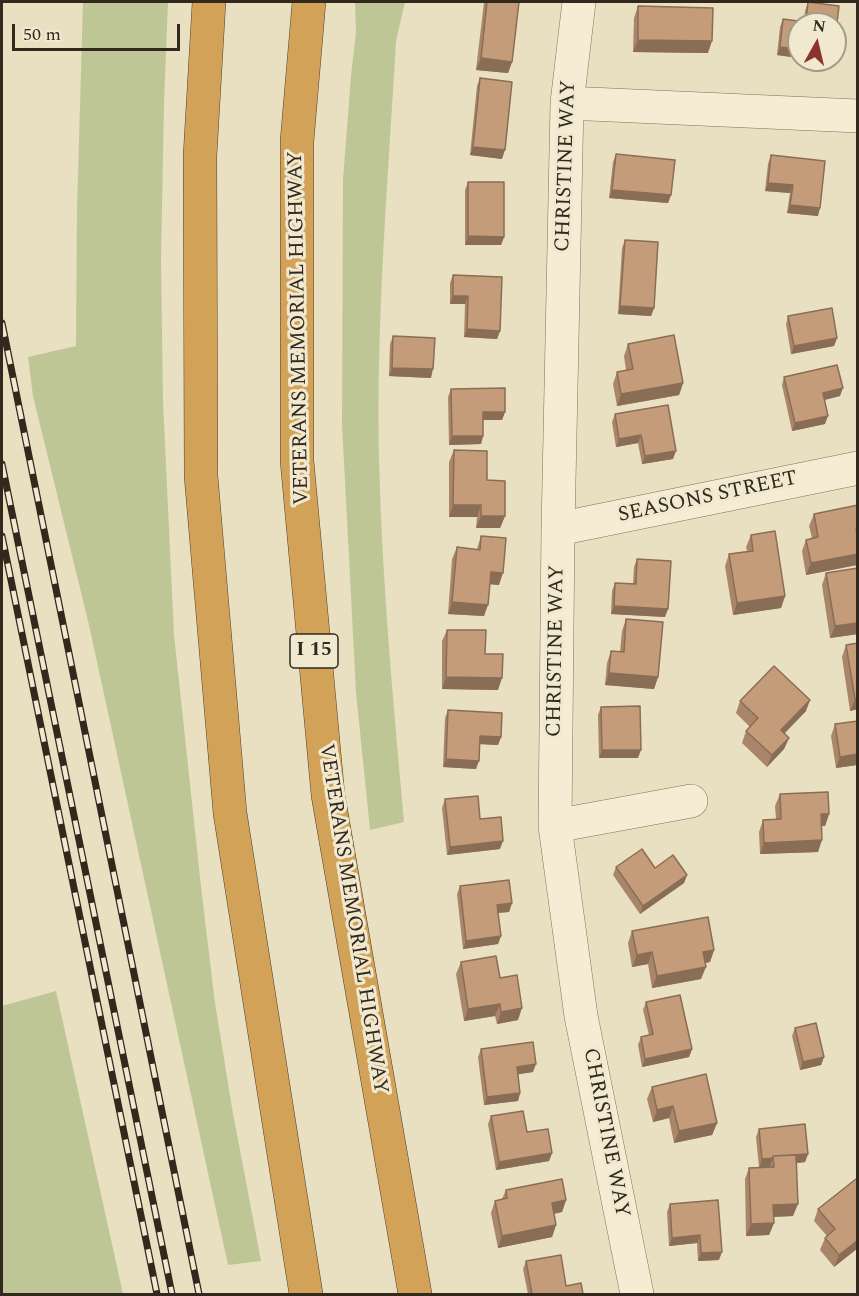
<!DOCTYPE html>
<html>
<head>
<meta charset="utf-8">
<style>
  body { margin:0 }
  #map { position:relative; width:859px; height:1296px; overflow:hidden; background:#e9dfc1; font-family:Spectral,serif }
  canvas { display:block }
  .frame { position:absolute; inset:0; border:3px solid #32281d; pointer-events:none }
  .north { position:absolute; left:787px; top:12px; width:60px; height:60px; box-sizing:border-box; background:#f1e9cf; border:2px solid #a59c88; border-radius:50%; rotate:8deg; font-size:16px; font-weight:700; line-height:24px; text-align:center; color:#32281d }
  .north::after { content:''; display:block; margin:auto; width:21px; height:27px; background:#8a332f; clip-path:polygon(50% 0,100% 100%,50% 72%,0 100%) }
  .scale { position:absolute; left:12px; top:24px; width:168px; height:27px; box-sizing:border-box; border:3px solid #32281d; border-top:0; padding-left:8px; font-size:18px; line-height:21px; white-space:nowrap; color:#32281d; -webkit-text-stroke:4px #f1e9cf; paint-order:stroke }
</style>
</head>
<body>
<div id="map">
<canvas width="859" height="1296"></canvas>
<div class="frame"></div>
<div class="north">N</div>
<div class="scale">50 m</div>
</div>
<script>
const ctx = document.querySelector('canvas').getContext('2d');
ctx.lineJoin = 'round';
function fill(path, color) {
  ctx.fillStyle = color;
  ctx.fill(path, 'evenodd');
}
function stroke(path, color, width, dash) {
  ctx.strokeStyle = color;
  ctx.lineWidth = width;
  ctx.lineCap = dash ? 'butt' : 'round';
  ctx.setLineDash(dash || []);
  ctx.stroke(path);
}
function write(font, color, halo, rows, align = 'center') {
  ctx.font = font + ' Spectral,serif';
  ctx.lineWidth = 6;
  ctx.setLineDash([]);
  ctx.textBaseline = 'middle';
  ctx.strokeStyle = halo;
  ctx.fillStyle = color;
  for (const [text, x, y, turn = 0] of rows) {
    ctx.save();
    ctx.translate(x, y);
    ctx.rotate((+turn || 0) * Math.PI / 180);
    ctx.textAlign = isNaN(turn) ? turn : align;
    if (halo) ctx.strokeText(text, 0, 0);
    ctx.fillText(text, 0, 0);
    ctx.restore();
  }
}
fill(new Path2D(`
  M83,2h85l-4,101 -3,157 2,141 11,234 27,252 14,116 17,105 29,153 -33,4 -139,-640 -56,-229 -5,-39 48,-11 1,-136z
  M355,2h50l-9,39c-8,139 -20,278 -17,418 3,122 14,242 25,363l-34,8 -14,-138 -14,-268 1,-244 8,-104 5,-43z
  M56,991l67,303h-121v-288z`), '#bec696');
const minor = new Path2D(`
  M579,2l-12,101 -9,426 -3,297 26,190 56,278
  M567,103l291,13
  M558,529l300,-61
  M555,826l136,-25`);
const highway = new Path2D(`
  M209,2l-9,154 1,320 29,337 76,481
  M309,2l-12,139v320l31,334 87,499`);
stroke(minor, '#81705a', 34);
stroke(highway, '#4f3f2e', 34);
stroke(minor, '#f5ecd3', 33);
stroke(highway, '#d2a258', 33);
const rail = new Path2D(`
  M2,323l197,971
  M2,464l170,830
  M2,536l155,758`);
stroke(rail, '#32281d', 7);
stroke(rail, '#f1e9cf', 4.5, [14]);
fill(new Path2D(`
  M484,2h35l-7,60 -4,11 -32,-3z
  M808,2l27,38 -36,-16v34l-22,-3 3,-28 3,-8 21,3 1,-11z
  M638,6l70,47 -75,-1 1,-34z
  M480,78l22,81 -32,-4 7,-69z
  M616,154l55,41 -3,8 -59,-5 4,-36z
  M771,155l47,61 -31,-3 3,-20 -25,-2 3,-27z
  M468,182l36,55 -3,8h-36v-55z
  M625,240l29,68 -3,8 -33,-2 4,-66z
  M453,275l47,56 -3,8 -33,-2 1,-33h-15v-21z
  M788,316l49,22 -3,8 -43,8 -5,-30z
  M393,336l38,42 -42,-2 1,-32z
  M628,344l55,39 -4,12 -62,11 -4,-22 4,-12 9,-2 -2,-14z
  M784,377l56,19 -16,4 1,24 -33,7 -10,-46z
  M451,389l54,23 -3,8h-19v16l-2,8 -32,1 -1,-48z
  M615,414l58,45 -31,5 -4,-21 -22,4 -4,-25z
  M454,450l33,30 18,36 -5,12h-24l1,-11h-28v-55z
  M858,505v58l-1,2 -51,10 -4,-24 4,-11 6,-2 -3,-12 5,-12z
  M751,535l34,61 -4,12 -48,7 -8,-49 4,-12 18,-3 -1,-4z
  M481,536l18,49 -9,-1 -6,32 -36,-2 4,-55 5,-12 20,2z
  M637,559l28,58 -54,-3 1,-23 3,-8 18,1 1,-17z
  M858,568v66l-28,4 -8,-53 4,-12z
  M626,619l32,58 -4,12 -49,-4 2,-22 4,-12 9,1 2,-21z
  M447,630l38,24 13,36 -56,-1v-48z
  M846,645l12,64 -8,2 -8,-54z
  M740,701l66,10 -22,23 5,4 -5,11 -17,18 -25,-24 4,-12 4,-4 -14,-14z
  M601,707l37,51h-39l-1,-43z
  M448,710l53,27 -3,8 -18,-1 -4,25 -33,-2 2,-49z
  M858,721v50l-1,-6 -21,3 -5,-32 4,-12z
  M780,794l49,20 -4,12h-4l-3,26 -58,2 -1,-22 4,-12 13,-1 -1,-13z
  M445,799l35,20 20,30 -53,6 -5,-47z
  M616,867l39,1 32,7 -3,8 -44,31 -27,-39z
  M460,886l52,17 -3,9 -11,1 3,23 -3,8 -35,5 -6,-55z
  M632,931l82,19 -4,12 -5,1 -4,16 -49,9 -4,-24 -16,3 -4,-24z
  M461,962l39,16 18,42 -21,4 -2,-8 -31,5 -8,-47z
  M646,1002l46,47 -3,8 -47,10 -4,-22 3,-8 8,-2 -6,-25z
  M795,1028l29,29 -3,8 -21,5 -8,-34z
  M481,1049l52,23 -15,2 2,19 -2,8 -34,4 -6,-48z
  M652,1087l65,36 -5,12 -38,8 -5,-25 -16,4 -6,-23z
  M491,1116l36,16 25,21 -3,8 -53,9 -8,-46z
  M759,1129l49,25 -3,8 -8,1 -4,53 -20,1 1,6 -5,12 -23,1 -1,-57 4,-11 10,-1 -3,-30z
  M858,1181v67l-24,19 -14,-17 5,-12 2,-2 -13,-15 4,-12z
  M506,1190l60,10 -4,12 -8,2 2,11 -4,12 -54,11 -7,-35 4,-12 7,-2z
  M718,1200l1,60 -21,1 -1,-18 -28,3 -2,-34 3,-8z
  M526,1261l40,25 17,8h-55l-5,-25z`), '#a98669');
fill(new Path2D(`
  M638,40l74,1 -4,12 -75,-1z
  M780,47l19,2v9l-22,-3z
  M481,58l31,4 -4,11 -32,-3z
  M473,147l32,3 -3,9 -32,-4z
  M768,183l25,2 -3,8 -25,-2z
  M612,190l59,5 -3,8 -59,-5z
  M790,205l30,3 -2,8 -31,-3z
  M468,236l36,1 -3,8h-36z
  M453,296h15l-3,8h-15z
  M620,306l34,2 -3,8 -33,-2z
  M467,329l33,2 -3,8 -33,-2z
  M837,338l-3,8 -43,8 3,-8z
  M392,368l41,1 -2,9 -42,-2z
  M683,383l-4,12 -62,11 4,-12z
  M843,388l-3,8 -20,5 3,-8z
  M483,412h22l-3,8h-22z
  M828,416l-3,8 -33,7 3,-8z
  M641,435l-3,8 -22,4 3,-8z
  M452,436h31l-2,8 -32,1z
  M676,451l-3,8 -31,5 3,-8z
  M453,505h28l-4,12h-28z
  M481,516h24l-5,12h-24z
  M858,554l-1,11 -51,10 5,-12z
  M491,572l12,1 -4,12 -12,-1z
  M785,596l-4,12 -48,7 4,-12z
  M452,602l36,3 -4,11 -36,-2z
  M614,606l54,3 -3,8 -54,-3z
  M858,623v11l-28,4 5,-12z
  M609,673l49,4 -4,12 -49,-4z
  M446,677l56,1 -4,12 -56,-1z
  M858,698v11l-8,2 5,-12z
  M810,700l-4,11 -30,31 5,-12z
  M480,736l21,1 -3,8 -20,-1z
  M789,738l-5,11 -17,18 5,-12z
  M602,750h39l-3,8h-39z
  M858,754v9l-1,2 -21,3 4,-11z
  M446,759l33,2 -3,8 -33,-2z
  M821,814h8l-4,12h-8z
  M822,840l-4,12 -58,2 4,-11z
  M503,841l-3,8 -53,6 3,-8z
  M687,875l-3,8 -44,31 3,-8z
  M512,903l-3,9 -15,1 3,-8z
  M501,936l-3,8 -35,5 3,-8z
  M714,950l-4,12 -12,2 5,-12z
  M652,952l-4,12 -16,3 5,-12z
  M706,967l-5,12 -49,9 5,-12z
  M500,1004l-5,12 -31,5 4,-12z
  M522,1008l-4,12 -21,4 4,-12z
  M692,1049l-3,8 -47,10 3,-8z
  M824,1057l-3,8 -21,5 3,-8z
  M536,1064l-3,8 -19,3 3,-8z
  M520,1093l-2,8 -34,4 3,-8z
  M673,1106l-4,12 -16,4 4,-12z
  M717,1123l-5,12 -38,8 5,-12z
  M552,1153l-3,8 -53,9 3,-8z
  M808,1154l-3,8 -31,4 -1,-8z
  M773,1158l-3,8 -11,2 3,-9z
  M566,1200l-4,12 -15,3 5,-12z
  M798,1204l-5,12 -24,1 4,-12z
  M774,1223l-5,12 -23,1 5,-12z
  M556,1225l-4,12 -54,11 4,-12z
  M700,1235l-3,8 -28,3 3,-8z
  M858,1240v8l-24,19 5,-12z
  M722,1252l-3,8 -21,1 3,-8z`), '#896d55');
const building = new Path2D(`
  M487,2h32l-7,60 -31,-4z
  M808,2l31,4 -4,34v-16h-36v25l-19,-2 3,-28 23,3z
  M638,6l75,2 -1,33 -74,-1z
  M480,78l32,4 -7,68 -32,-3z
  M616,154l59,6 -4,35 -59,-5z
  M771,155l54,6 -5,47 -30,-3 3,-20 -25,-2z
  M468,182h36v55l-36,-1z
  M625,240l33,2 -4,66 -34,-2z
  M453,275l49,2 -2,54 -33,-2 1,-33h-15z
  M832,308l5,30 -43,8 -6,-30z
  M674,335l9,48 -62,11 -4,-22 16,-3 -5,-25z
  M393,336l42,2 -2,31 -41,-1z
  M837,365l6,23 -20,5 5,23 -33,7 -11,-46z
  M505,388v24h-22v24h-31l-1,-47z
  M668,405l8,46 -31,5 -4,-21 -22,4 -4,-25z
  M454,450l33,1v29l18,1v35h-24v-11h-28z
  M858,505v24h-2l2,7v18l-47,9 -5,-23 12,-3 -4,-23z
  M775,531l10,65 -48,7 -8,-49 24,-3 -2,-16z
  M481,536l25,2 -3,35 -12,-1 -3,33 -36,-3 5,-55 23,3z
  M637,559l34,2 -3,48 -54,-3 1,-23 21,1z
  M858,568v55l-23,3 -9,-53z
  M626,619l37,3 -5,55 -49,-4 2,-22 13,1z
  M447,630h39l-1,24h18l-1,24 -56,-1z
  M858,643v55l-3,1 -9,-54z
  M774,666l36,34 -29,30 8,8 -17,17 -26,-24 12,-13 -18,-17z
  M640,706l1,44h-39l-1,-43z
  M448,710l54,3 -1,24 -21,-1 -1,25 -33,-2z
  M858,721v33l-18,3 -5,-33z
  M828,792l1,22h-8l1,26 -58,3 -1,-23 18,-1 -1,-25z
  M478,796l2,23 21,-2 2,24 -53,6 -5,-48z
  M642,849l13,19 18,-13 14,20 -44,31 -27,-39z
  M509,880l3,23 -15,2 4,31 -35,5 -6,-55z
  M708,917l6,33 -11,2 3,15 -49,9 -5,-24 -15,3 -5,-24z
  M496,956l4,22 17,-3 5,33 -21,4 -1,-8 -32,5 -7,-47z
  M680,995l12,54 -47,10 -4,-22 12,-3 -7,-32z
  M816,1023l8,34 -21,5 -8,-34z
  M533,1042l3,22 -19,3 3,26 -33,4 -6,-48z
  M706,1074l11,49 -38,8 -6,-25 -16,4 -5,-23z
  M523,1111l4,21 21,-3 4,24 -53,9 -8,-46z
  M805,1124l3,30 -35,2v2l-11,1 -3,-30z
  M796,1155l2,49 -25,1 1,18 -23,1 -2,-56 25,-1 -1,-11z
  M562,1179l4,21 -14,3 4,22 -54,11 -7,-35 12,-3 -1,-8z
  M856,1179l2,2v59l-19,15 -14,-17 10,-9 -17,-20z
  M718,1200l4,52 -21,1 -1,-18 -28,3 -2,-34z
  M561,1255l5,31 15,-3 2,11h-51l-6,-33z`);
fill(building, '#c49c7a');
stroke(building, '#896d55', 1.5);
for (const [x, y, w] of [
  [314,651,48]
]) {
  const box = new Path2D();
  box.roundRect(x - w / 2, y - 17, w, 34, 4.5);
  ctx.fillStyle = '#f1e9cf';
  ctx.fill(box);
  stroke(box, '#32281d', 1.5);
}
write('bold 20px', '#32281d', null, [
  ["I 15",314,651]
]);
write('21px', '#32281d', '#f1e9cf', [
  ["CHRISTINE WAY",567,166,-88],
  ["VETERANS MEMORIAL HIGHWAY",300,328,-91],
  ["SEASONS STREET",708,498,-12],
  ["CHRISTINE WAY",557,651,-89],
  ["VETERANS MEMORIAL HIGHWAY",352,919,81],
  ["CHRISTINE WAY",605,1133,79]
]);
</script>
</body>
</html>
